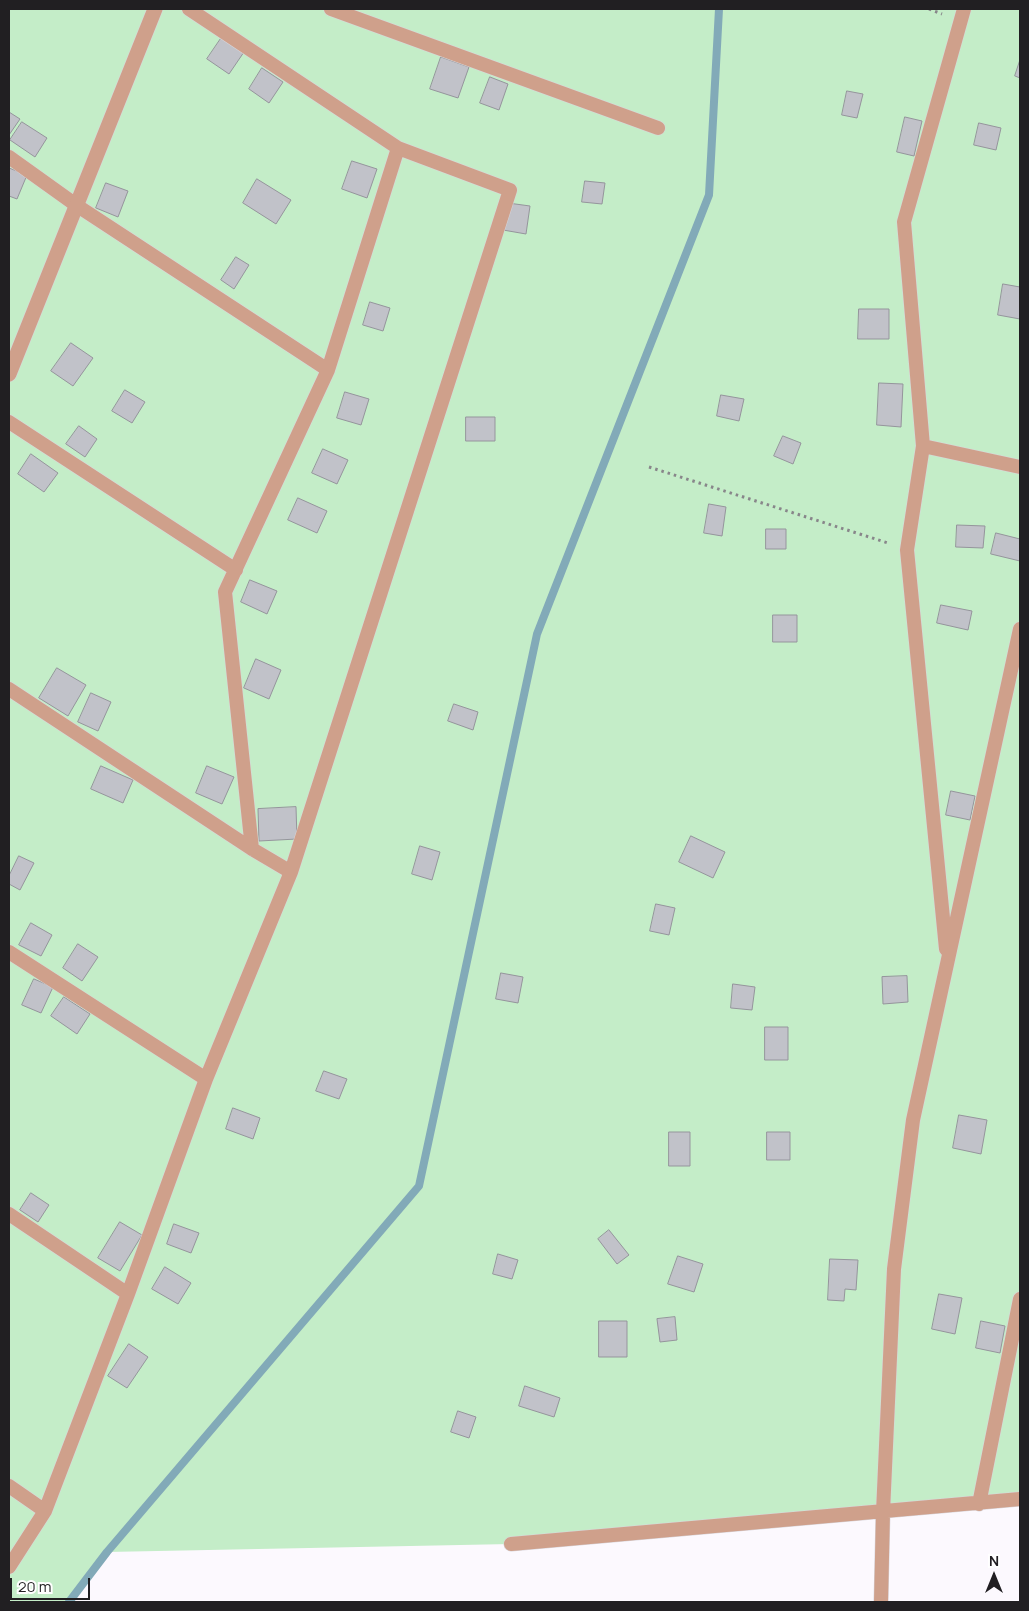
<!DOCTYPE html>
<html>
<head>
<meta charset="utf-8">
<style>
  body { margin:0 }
  #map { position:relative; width:1029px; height:1611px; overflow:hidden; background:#fcf9fe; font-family:Manrope,sans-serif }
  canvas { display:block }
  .frame { position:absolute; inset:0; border:10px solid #211f22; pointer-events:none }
  .north { position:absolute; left:969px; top:1551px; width:50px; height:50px; -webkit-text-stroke:4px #fff; paint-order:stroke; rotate:0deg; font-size:14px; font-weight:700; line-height:20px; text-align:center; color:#211f22 }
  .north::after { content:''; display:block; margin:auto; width:18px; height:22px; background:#211f22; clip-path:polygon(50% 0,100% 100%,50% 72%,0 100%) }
  .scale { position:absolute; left:10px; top:1578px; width:80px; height:22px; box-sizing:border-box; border:2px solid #211f22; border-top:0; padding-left:6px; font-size:15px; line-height:18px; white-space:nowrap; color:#211f22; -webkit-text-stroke:4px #fff; paint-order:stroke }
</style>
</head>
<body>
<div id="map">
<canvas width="1029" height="1611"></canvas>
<div class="frame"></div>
<div class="north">N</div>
<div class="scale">20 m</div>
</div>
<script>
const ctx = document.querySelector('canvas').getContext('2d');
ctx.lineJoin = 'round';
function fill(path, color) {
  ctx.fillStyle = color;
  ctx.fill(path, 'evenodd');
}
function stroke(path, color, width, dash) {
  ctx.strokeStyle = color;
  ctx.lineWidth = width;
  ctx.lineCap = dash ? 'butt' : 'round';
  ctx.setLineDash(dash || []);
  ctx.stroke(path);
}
fill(new Path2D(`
  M9,9h1011v1490l-509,45 -404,8 -38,50h-60z`), '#c4edc8');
stroke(new Path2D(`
  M69,1602l38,-50 312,-366 118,-552 172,-439 10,-186`), '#82aab8', 8);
const building = new Path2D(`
  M222,37l22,15 -15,22 -22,-15z
  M441,57l28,10 -11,31 -28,-9z
  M1020,60v18l-5,-2z
  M262,68l21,14 -14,21 -20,-14z
  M490,77l18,7 -9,26 -19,-7z
  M847,91l16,3 -6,24 -15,-3z
  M9,112l11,7 -11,16z
  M905,117l17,4 -8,35 -17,-4z
  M22,122l25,16 -12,19 -25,-17z
  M979,123l22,5 -5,22 -22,-5z
  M352,161l25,8 -10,29 -25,-9z
  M9,168l18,7 -10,24 -8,-3z
  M257,179l34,21 -15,24 -33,-21z
  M585,181l20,2 -3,21 -20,-2z
  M106,183l22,8 -10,26 -22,-9z
  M508,203l22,3 -4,28 -23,-4z
  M236,257l13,8 -15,24 -13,-9z
  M1003,284l17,3v32l-22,-4z
  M370,302l20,6 -7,23 -20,-6z
  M859,309h30v30h-31z
  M71,343l22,15 -20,28 -22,-15z
  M879,383l24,1 -2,43 -24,-2z
  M125,390l20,12 -13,21 -20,-12z
  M345,392l24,7 -8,26 -24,-7z
  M721,395l23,4 -5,22 -22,-5z
  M466,417h29v24h-29z
  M79,426l18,13 -12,18 -19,-13z
  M783,436l18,7 -8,21 -19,-8z
  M323,449l25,11 -11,24 -25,-11z
  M31,454l27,19 -14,19 -26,-18z
  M298,498l29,13 -10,22 -29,-13z
  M709,504l17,3 -4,29 -18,-3z
  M957,525l28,1 -2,22 -27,-1z
  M766,529h20v20h-20z
  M996,533l24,6v22l-29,-7z
  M250,580l27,11 -10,23 -26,-12z
  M941,605l31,6 -4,19 -31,-7z
  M773,615h24v27h-24z
  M256,659l25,11 -12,29 -25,-11z
  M57,668l29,17 -18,31 -29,-18z
  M91,693l20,9 -13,29 -20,-9z
  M454,704l24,8 -5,18 -25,-9z
  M101,766l32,14 -10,23 -32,-14z
  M207,766l27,11 -12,27 -26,-11z
  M951,791l24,5 -5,24 -24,-5z
  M296,807l1,32 -38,2 -1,-32z
  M691,836l34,16 -12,26 -34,-16z
  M420,846l20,6 -8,28 -20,-6z
  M19,856l15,7 -14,27 -11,-6v-8z
  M656,904l19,4 -6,27 -19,-4z
  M31,923l21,12 -11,21 -22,-11z
  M78,944l20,13 -16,24 -19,-13z
  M501,973l22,4 -5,26 -22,-4z
  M907,976l1,26 -25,2 -1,-27z
  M34,979l19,8 -12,26 -19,-8z
  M733,984l22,3 -3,23 -21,-2z
  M64,997l26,17 -13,20 -26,-18z
  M765,1027h23v33h-23z
  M324,1071l23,8 -8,20 -23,-8z
  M233,1108l27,10 -7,21 -27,-10z
  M959,1115l28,5 -6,34 -28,-6z
  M669,1132h21v34h-21z
  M767,1132h23v28h-23z
  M31,1193l18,12 -11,17 -18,-12z
  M120,1222l22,13 -22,36 -22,-13z
  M174,1224l25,9 -8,20 -24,-9z
  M609,1230l20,25 -12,9 -19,-25z
  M498,1254l20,6 -6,19 -19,-5z
  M678,1256l25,8 -9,28 -26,-8z
  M830,1259l28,1 -2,30 -11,-1 -1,12 -16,-1z
  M165,1267l26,16 -13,21 -26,-15z
  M939,1294l23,4 -7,36 -23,-5z
  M675,1317l2,23 -17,2 -3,-23z
  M599,1321h28v36h-28z
  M981,1321l24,5 -5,27 -24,-5z
  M129,1344l19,13 -21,31 -19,-12z
  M525,1386l35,12 -6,19 -35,-11z
  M458,1411l18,6 -7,21 -18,-6z`);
fill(building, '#c1c2c9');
stroke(building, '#95959c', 1);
const lane = new Path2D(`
  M331,9l327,119
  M9,157l67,48 252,165
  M9,422l227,148
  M923,446l97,21
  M9,689l243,160 39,23
  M252,849l-27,-257 103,-222 70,-222
  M946,949l-39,-399 16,-104 -19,-224 60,-213
  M9,952l197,127
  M9,1214l119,80
  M9,1486l36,25
  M979,1504l41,-205
  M511,1544l509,-45
  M9,1567l36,-56 83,-217 78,-215 85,-207 219,-682 -112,-42 -209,-139
  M881,1602l2,-90 11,-243 19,-149 107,-491`);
const street = new Path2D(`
  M9,374l146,-365`);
stroke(lane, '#d9d6db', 15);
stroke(street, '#d9d6db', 16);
stroke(new Path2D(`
  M929,9l13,5
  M649,467l239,76`), '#88868a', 3, [2.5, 4]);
stroke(lane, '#cfa08b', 14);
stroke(street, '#cfa08b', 15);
</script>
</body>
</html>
